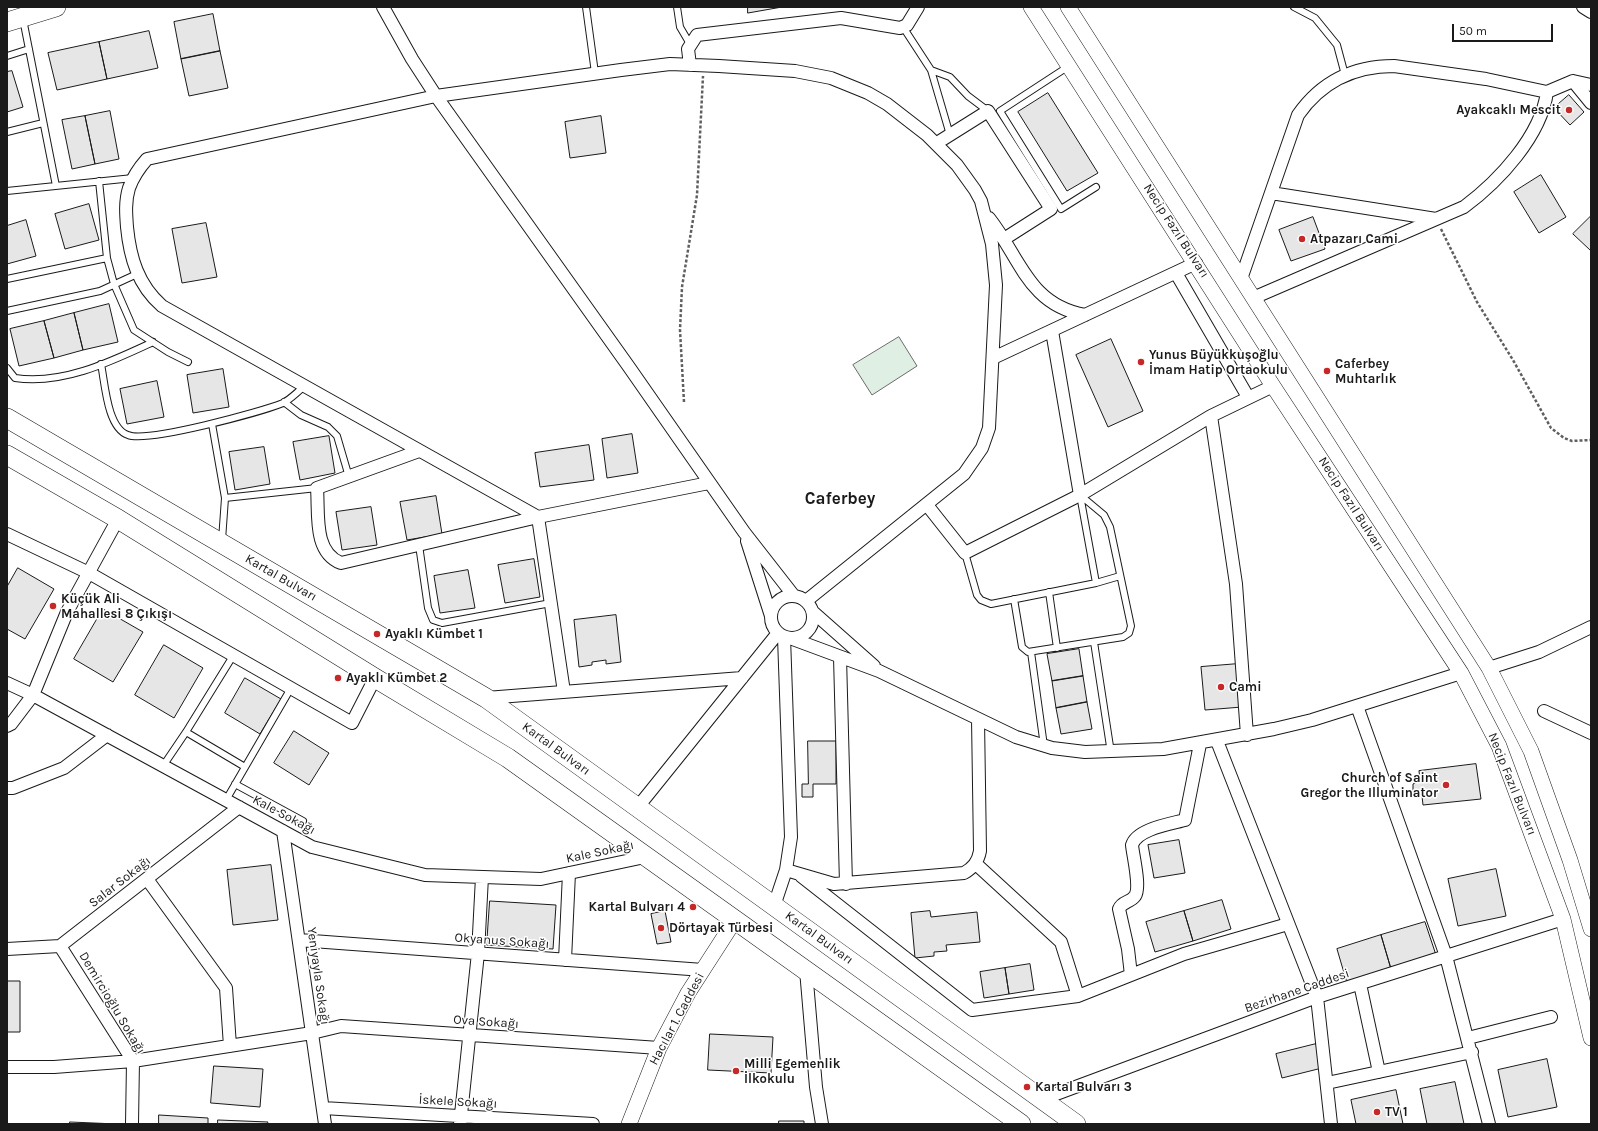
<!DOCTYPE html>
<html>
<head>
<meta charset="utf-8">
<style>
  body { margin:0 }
  #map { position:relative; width:1598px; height:1131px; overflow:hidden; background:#fff; font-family:Karla,sans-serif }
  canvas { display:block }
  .frame { position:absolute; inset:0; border:8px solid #1a1a1a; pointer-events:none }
  .scale { position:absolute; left:1452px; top:24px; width:101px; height:18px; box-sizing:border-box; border:2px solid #1a1a1a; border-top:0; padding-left:5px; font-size:12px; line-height:14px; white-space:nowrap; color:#1a1a1a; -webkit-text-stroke:3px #fff; paint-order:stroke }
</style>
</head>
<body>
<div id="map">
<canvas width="1598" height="1131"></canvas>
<div class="frame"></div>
<div class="scale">50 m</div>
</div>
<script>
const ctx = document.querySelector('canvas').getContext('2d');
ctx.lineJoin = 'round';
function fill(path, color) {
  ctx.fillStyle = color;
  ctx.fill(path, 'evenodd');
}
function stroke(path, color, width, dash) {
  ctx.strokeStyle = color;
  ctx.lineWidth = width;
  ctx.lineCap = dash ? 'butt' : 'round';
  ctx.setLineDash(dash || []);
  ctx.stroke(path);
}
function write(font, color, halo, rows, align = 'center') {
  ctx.font = font + ' Karla,sans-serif';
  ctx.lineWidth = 3;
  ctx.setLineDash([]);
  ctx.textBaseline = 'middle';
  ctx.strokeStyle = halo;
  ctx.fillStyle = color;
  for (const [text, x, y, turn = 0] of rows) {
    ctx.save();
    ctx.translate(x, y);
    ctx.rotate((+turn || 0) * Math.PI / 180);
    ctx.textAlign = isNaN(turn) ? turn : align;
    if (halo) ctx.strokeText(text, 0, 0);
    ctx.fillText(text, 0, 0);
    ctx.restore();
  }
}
const green = new Path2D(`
  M899,337l18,29 -45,29 -19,-30z`);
fill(green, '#e0efe3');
stroke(green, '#6a6a6a', 1);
const building = new Path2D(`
  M748,7h34l-34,6z
  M213,14l7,37 -39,8 -7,-37z
  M149,31l9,37 -51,11 -8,-37z
  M99,42l8,37 -50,11 -9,-37z
  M220,51l8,37 -39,8 -8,-37z
  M12,71l11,36 -16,5v-40z
  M1048,93l50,80 -31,18 -49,-79z
  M1569,95l15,17 -14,13 -16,-17z
  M110,111l9,48 -24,5 -10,-48z
  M85,116l10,48 -23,5 -10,-49z
  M601,116l5,37 -36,5 -5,-36z
  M1541,175l25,42 -27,16 -25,-41z
  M89,204l10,36 -34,9 -10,-35z
  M1591,216v33l-1,1 -17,-16z
  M1313,217l12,32 -34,12 -12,-31z
  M26,220l10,36 -29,8v-38z
  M206,223l11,54 -35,6 -10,-54z
  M109,304l9,38 -35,8 -9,-37z
  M74,313l9,37 -29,8 -10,-37z
  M44,321l10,37 -35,8 -9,-37z
  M1111,339l32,72 -35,16 -32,-72z
  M223,369l6,38 -36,6 -6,-38z
  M157,381l7,36 -37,7 -7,-35z
  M632,434l6,39 -31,5 -5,-39z
  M329,436l6,37 -35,7 -7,-38z
  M589,445l5,35 -54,7 -5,-34z
  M264,447l6,37 -35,6 -6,-38z
  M436,496l6,38 -35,6 -7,-38z
  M371,507l6,38 -35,5 -6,-38z
  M534,559l6,38 -35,6 -7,-38z
  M18,568l36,21 -29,50 -18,-10v-42z
  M468,570l7,38 -35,5 -6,-37z
  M103,609l40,23 -30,50 -39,-23z
  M616,615l5,47 -15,2v-4l-14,2v3l-13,2 -5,-47z
  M164,645l39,23 -29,50 -39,-23z
  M1079,649l4,27 -31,5 -5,-27z
  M1238,664l4,43 -37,3 -4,-43z
  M1083,676l4,26 -31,6 -4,-27z
  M245,678l36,21 -21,35 -35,-21z
  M1087,702l5,27 -31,5 -5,-26z
  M294,731l35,22 -20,32 -35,-22z
  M808,741h28v43h-23v13h-11v-13h6z
  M1476,764l5,35 -58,6 -1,-9 -6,-1 -3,-3v-8l7,-4 -1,-9z
  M1179,840l6,33 -31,5 -6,-33z
  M271,865l7,55 -45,5 -6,-55z
  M1496,869l10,47 -48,10 -10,-47z
  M1222,900l9,29 -38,12 -9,-30z
  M490,901l66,4 -3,44 -66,-4z
  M665,911l6,31 -14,2 -6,-30z
  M930,911l1,6 46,-5 3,30 -34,3 1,6 -13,1v4l-19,2 -4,-45z
  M1184,911l9,30 -38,11 -9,-30z
  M1425,922l11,33 -45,14 -10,-34z
  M1381,935l10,34 -44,14 -10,-34z
  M1030,964l4,26 -25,4 -4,-26z
  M1005,968l4,26 -25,4 -4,-26z
  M7,981h13v51h-13z
  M710,1034l63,3 -2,36 -63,-3z
  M1316,1044l6,24 -40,10 -6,-24z
  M1547,1059l10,48 -49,10 -10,-47z
  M214,1066l49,3 -3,38 -49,-4z
  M1455,1082l9,42h-37l-7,-35z
  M1396,1090l7,34h-47l-5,-24z
  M159,1115l49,3v6h-49z
  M218,1120l50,2 -1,2h-49z
  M779,1121h25v3h-25z
  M70,1122l47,2h-47z`);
fill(building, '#e6e6e6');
stroke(building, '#1a1a1a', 1);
const service = new Path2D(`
  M586,7l9,66
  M677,7l3,20 10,17
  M1294,7l21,11 22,27 8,30
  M23,19l33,167
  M903,27l28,43 19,65
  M7,56l22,-7
  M1069,66l-69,45 61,98 35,-22
  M931,70l19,7 18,19 20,15
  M7,132l36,-9
  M99,181l8,77 7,26 20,46 34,22 20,10
  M7,191l126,-13
  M7,279l100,-21
  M7,311l93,-20 37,-17
  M101,364c4,19 6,64 27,71 19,8 133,-23 155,-32 8,-4 15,-12 22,-17
  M7,368l8,10c48,7 95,-16 138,-36
  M284,402l17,13 27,12 9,9 12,41
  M212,424l13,74 -3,42
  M1080,495l16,88
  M225,498l92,-10
  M419,545l9,63 5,12 9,3 109,-20
  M965,553l12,42 4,5 10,4 105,-21 24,-7
  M1049,592l8,56
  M1014,599l8,48 6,5 95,-15 6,-4 2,-7 -21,-99 -6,-12 -24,-20
  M1094,642l17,111
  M1031,652l13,94
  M186,732l59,35
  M163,766l23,-34 47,-76
  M235,784l68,37
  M226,800l65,-112`);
const minor = new Path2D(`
  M383,7l29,52 24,37 193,271 115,165 50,64
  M1583,7l8,5
  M690,65l-2,-16 9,-14 144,-17 59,10 7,-3 11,-18
  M1573,81l18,22
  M937,143l51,-32 63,98 -47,30
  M1271,193l165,26
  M989,218c31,39 39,87 96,97
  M1176,273l72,124
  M1241,279l57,-164c23,-33 56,-49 96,-49l92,13 61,13 26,-11 18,4
  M1253,298l211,-91c35,-26 77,-71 83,-115
  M1052,331l28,164
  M993,358l203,-95
  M1211,416l25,168 11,151
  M419,451l-102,37c2,26 -4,64 24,75l197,-46 26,175
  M709,483l-171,34 -376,-211c-24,-21 -32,-48 -35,-79 -1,-13 -2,-26 2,-39 4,-11 10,-20 18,-29l289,-63 185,-26 49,-6 49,2 76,5 36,7 37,15 19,11 40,31 30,30 18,25 6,11 11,43 4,41 -7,143 -7,20 -18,26 -158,127
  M927,505l38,48 115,-58 131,-79 62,-30
  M7,534l82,39 263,150 23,-45
  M747,541l24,75
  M771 617a21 21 0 1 1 42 0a21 21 0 1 1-42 0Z
  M813,612l61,54
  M790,638l89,33 137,66 36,11 33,4 78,-3 111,-20 38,-9 149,-47
  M840,657l6,227
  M1489,668l50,-16 52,-25
  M7,683l26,12 279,152 113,28 116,4 104,-22
  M486,698l256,-20
  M1357,706l89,250 43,168
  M1544,711l47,22
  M7,726l4,-2 22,-29 34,-83 51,-93
  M1217,741l100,256 14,127
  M7,788h6l51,-20 43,-33
  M637,808l141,-175
  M283,831l42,293
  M976,864l85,78 17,54
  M786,870l48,14 130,-11c9,-5 14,-11 16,-22l-2,-132
  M801,876l171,134 106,-14 106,-42 104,-30
  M147,879l79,109 4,58
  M774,906l12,-36 5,-33 -7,-200
  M299,940l404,30
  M60,946l73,115 -1,63
  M7,949l53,-3 179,-139
  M565,960l4,-87
  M806,970l10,117 6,37
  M1131,975l-3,-26 -9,-40c3,-8 11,-6 16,-13 6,-9 -2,-40 -3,-51 5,-16 38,-21 53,-25l15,-76
  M1360,984l19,88
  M1468,1038l83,-21
  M7,1067h47l79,-6 179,-28 29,-7 318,22
  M1327,1083l145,-31
  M1043,1099l274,-102 246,-78
  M323,1108l270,16
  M460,1124l18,-171 4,-76`);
const tertiary = new Path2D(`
  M1031,7l242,379 188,287 38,73 64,173 28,119
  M1068,7l421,661 42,83 39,109 21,69
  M629,1124l30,-76 29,-55 47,-73`);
const primary = new Path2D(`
  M7,22l49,-15
  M7,418l479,280 590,426
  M7,455l111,64 257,159 133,80 513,366`);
stroke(service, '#1a1a1a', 8);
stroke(minor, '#1a1a1a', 14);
stroke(tertiary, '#1a1a1a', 16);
stroke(primary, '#1a1a1a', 20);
stroke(new Path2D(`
  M1441,229l36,73 36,58 38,68 13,10 8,3 19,-1
  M684,402l-4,-72 2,-43 15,-92 6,-119`), '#5f5f5f', 2.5, [3, 2]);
stroke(service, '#fff', 6);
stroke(minor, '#fff', 12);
stroke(tertiary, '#fff', 15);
stroke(primary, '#fff', 19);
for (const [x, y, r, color] of [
  [1569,110,4,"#c62828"],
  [1302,239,4,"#c62828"],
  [1141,362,4,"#c62828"],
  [1327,371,4,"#c62828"],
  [53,606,4,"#c62828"],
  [377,634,4,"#c62828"],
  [338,678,4,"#c62828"],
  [1221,687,4,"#c62828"],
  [1446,785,4,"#c62828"],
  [693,907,4,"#c62828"],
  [661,928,4,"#c62828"],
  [736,1071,4,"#c62828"],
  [1027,1087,4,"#c62828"],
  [1377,1112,4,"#c62828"]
]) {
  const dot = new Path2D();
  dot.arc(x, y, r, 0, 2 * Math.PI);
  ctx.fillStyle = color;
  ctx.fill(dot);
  stroke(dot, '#fff', 1.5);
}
write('bold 13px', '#1a1a1a', '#fff', [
  ["Ayakcaklı Mescit",1561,110,"right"],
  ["Atpazarı Cami",1310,239],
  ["Yunus Büyükkuşoğlu",1149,355],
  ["İmam Hatip Ortaokulu",1149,370],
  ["Caferbey",1335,364],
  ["Muhtarlık",1335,379],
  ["Küçük Ali",61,599],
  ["Mahallesi 8 Çıkışı",61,614],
  ["Ayaklı Kümbet 1",385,634],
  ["Ayaklı Kümbet 2",346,678],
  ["Cami",1229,687],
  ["Church of Saint",1438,778,"right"],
  ["Gregor the Illuminator",1438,793,"right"],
  ["Kartal Bulvarı 4",685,907,"right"],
  ["Dörtayak Türbesi",669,928],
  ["Milli Egemenlik",744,1064],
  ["İlkokulu",744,1079],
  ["Kartal Bulvarı 3",1035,1087],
  ["TV 1",1385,1112]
], 'left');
write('13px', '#1a1a1a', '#fff', [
  ["Necip Fazıl Bulvarı",1176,231,57],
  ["Necip Fazıl Bulvarı",1351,504,57],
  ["Kartal Bulvarı",281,578,30],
  ["Kartal Bulvarı",556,749,36],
  ["Necip Fazıl Bulvarı",1512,784,68],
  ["Kale Sokağı",284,815,28],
  ["Kale Sokağı",600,852,-12],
  ["Salar Sokağı",120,882,-38],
  ["Kartal Bulvarı",819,938,36],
  ["Okyanus Sokağı",502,941,4],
  ["Yeniyayla Sokağı",318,976,82],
  ["Bezirhane Caddesi",1297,991,-19],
  ["Demircioğlu Sokağı",112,1003,59],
  ["Hacılar 1. Caddesi",677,1019,-62],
  ["Ova Sokağı",486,1022,4],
  ["İskele Sokağı",458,1102,3]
]);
write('bold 17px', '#1a1a1a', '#fff', [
  ["Caferbey",840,499]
]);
</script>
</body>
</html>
